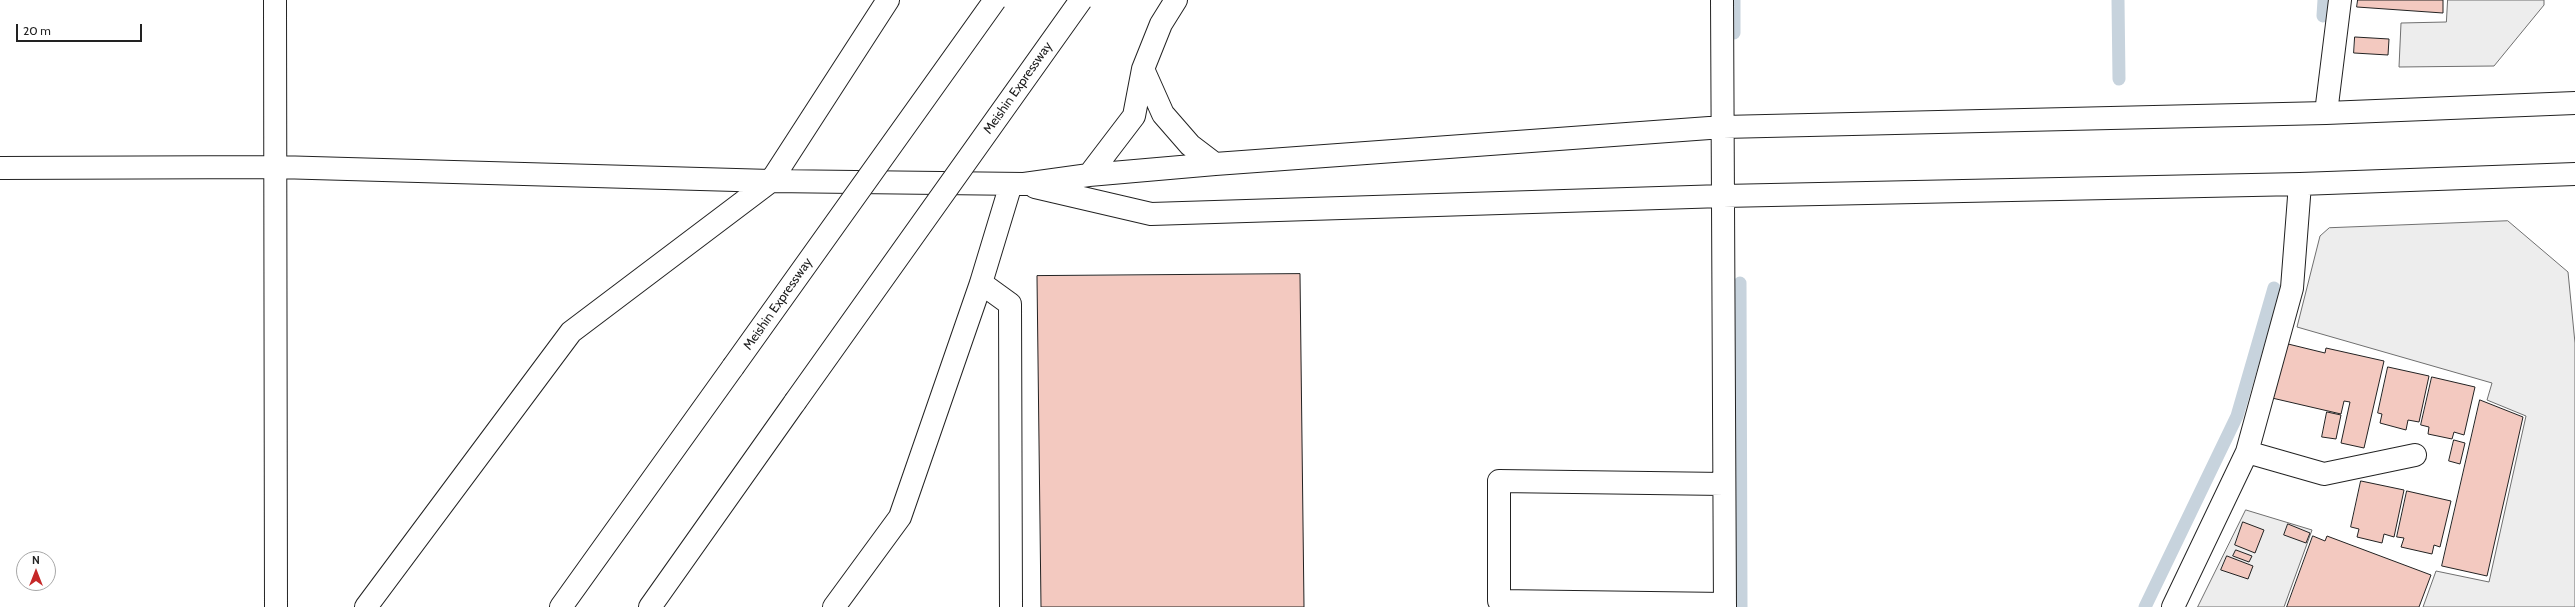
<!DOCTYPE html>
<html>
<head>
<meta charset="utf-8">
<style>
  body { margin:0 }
  #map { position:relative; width:2575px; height:607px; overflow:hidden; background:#fff; font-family:Cabin,sans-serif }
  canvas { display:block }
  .north { position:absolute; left:16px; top:551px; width:40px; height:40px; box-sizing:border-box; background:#fff; border:1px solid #a7a7a7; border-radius:50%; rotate:0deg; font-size:11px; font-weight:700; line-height:16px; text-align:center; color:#222 }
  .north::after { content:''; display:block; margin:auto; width:14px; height:18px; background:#c62828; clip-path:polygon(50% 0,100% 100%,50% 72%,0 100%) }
  .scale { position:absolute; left:16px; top:24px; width:126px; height:18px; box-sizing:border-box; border:2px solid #222; border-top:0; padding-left:5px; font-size:12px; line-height:14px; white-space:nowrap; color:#222; -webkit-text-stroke:3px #fff; paint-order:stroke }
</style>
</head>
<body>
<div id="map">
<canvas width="2575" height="607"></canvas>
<div class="north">N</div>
<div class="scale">20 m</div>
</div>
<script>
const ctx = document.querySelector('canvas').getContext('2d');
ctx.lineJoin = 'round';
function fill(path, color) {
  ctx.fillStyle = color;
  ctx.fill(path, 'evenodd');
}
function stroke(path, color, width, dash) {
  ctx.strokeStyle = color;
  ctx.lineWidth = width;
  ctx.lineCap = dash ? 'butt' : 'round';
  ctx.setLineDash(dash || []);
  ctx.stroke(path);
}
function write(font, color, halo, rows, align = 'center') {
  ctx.font = font + ' Cabin,sans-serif';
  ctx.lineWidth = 3;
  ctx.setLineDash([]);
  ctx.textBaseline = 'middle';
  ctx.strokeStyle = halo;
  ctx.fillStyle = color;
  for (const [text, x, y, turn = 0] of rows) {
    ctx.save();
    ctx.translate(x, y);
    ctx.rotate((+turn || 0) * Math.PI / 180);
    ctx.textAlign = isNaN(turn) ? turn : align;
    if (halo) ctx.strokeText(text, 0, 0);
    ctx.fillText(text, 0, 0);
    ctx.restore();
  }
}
const parking = new Path2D(`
  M2448,0h96v5l-50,61 -95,1 2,-44 45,-1z
  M2508,221l60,51 7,71v264h-152l13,-36 53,11 37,-166 -39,-16 5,-17 -195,-56 23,-91 9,-8z
  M2246,510l66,20 -28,77h-86z`);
fill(parking, '#ededed');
stroke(parking, '#6f6f6f', 1);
stroke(new Path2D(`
  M1734,0v33
  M2118,0l1,79
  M2323,16l1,-16
  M1740,283l1,324
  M2145,607l92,-191 37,-128`), '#c7d3dd', 13);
const building = new Path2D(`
  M2358,0h85v13l-86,-6z
  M2355,37l34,2 -1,16 -34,-2z
  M1300,274l4,333h-263l-4,-331z
  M2284,343l41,10 1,-5 58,13 -20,87 -23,-5 9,-41 -6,-1 -3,13 -69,-16z
  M2388,367l41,9 -10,46 -11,-2 -2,10 -26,-7 2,-9 -4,-1z
  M2432,377l43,10 -11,48 -10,-3 -2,7 -24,-5 1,-7 -8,-2z
  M2480,400l43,17 -36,159 -45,-10z
  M2327,412l14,3 -5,24 -14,-2z
  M2454,440l11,3 -5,21 -11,-3z
  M2361,481l43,9 -10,47 -10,-3 -2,9 -25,-6 2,-8 -8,-2z
  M2407,491l44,10 -11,46 -6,-2 -2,9 -31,-7 3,-9 -7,-1z
  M2243,522l21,8 -9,23 -20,-8z
  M2288,524l22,9 -4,10 -22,-8z
  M2313,536l12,5 2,-5 104,39 -12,32h-132z
  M2236,550l16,6 -3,6 -16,-6z
  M2227,556l26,10 -5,13 -27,-9z`);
fill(building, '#f3c9c0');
stroke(building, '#222', 1);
const minor = new Path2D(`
  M275,0l1,607
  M1722,0l3,607
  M1143,69l20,45 27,31 25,19
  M2326,113l14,-113
  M0,168l277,-1 494,14 253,3 65,-9 126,-11 508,-37 603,-14 249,-10
  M1089,175l45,-59 9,-47 18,-45 15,-24
  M1035,187l116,27 572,-18 577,-12 275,-10
  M981,283l29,21 1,303
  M2247,452l77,22 91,-19
  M1724,484l-225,-3v120l226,3
  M366,607l205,-275 200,-151 117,-181
  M834,607l66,-90 81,-234 30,-99
  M2173,607l74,-155 45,-164 8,-104`);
const highway = new Path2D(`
  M561,607l172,-240
  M650,607l145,-205`);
stroke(minor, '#222', 24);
stroke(highway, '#222', 24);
stroke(minor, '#fff', 22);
stroke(highway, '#fff', 22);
const highwayBridge = new Path2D(`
  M733,367l262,-367
  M795,402l286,-402`);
stroke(highwayBridge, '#222', 24, []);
stroke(highwayBridge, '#fff', 22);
write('13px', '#222', '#fff', [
  ["Meishin Expressway",1018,88,-55],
  ["Meishin Expressway",778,304,-55]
]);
</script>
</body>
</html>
